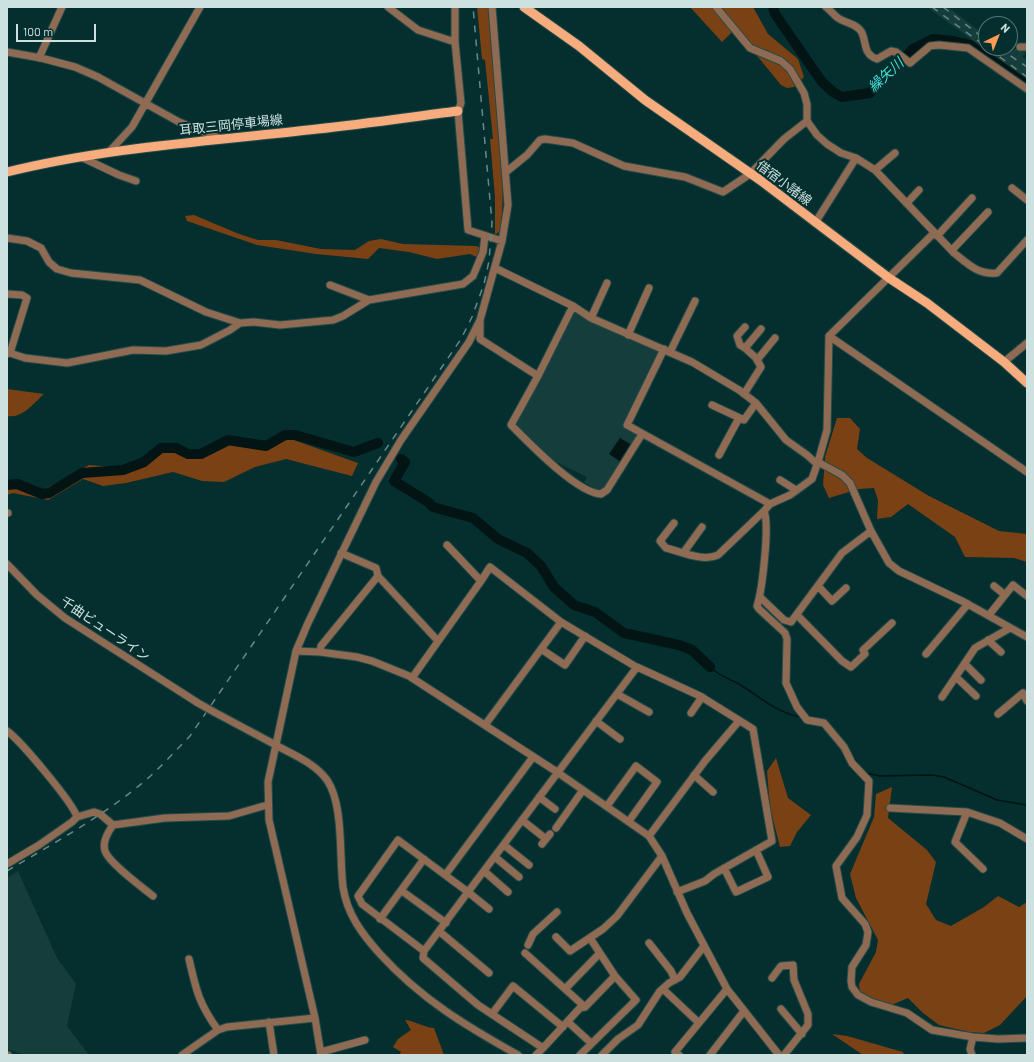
<!DOCTYPE html>
<html>
<head>
<meta charset="utf-8">
<style>
  body { margin:0 }
  #map { position:relative; width:1034px; height:1062px; overflow:hidden; background:#042f2e; font-family:Barlow,sans-serif }
  canvas { display:block }
  .frame { position:absolute; inset:0; border:8px solid #cce1e0; pointer-events:none }
  .north { position:absolute; left:978px; top:16px; width:40px; height:40px; box-sizing:border-box; background:#042f2e; border:1px solid #547675; border-radius:50%; rotate:43deg; font-size:11px; font-weight:700; line-height:16px; text-align:center; color:#cce1e0 }
  .north::after { content:''; display:block; margin:auto; width:14px; height:18px; background:#fe9c57; clip-path:polygon(50% 0,100% 100%,50% 72%,0 100%) }
  .scale { position:absolute; left:16px; top:24px; width:80px; height:18px; box-sizing:border-box; border:2px solid #cce1e0; border-top:0; padding-left:5px; font-size:12px; line-height:14px; white-space:nowrap; color:#cce1e0; -webkit-text-stroke:3px #042f2e; paint-order:stroke }
</style>
</head>
<body>
<div id="map">
<canvas width="1034" height="1062"></canvas>
<div class="frame"></div>
<div class="north">N</div>
<div class="scale">100 m</div>
</div>
<script>
const ctx = document.querySelector('canvas').getContext('2d');
ctx.lineJoin = 'round';
function fill(path, color) {
  ctx.fillStyle = color;
  ctx.fill(path, 'evenodd');
}
function stroke(path, color, width, dash) {
  ctx.strokeStyle = color;
  ctx.lineWidth = width;
  ctx.lineCap = dash ? 'butt' : 'round';
  ctx.setLineDash(dash || []);
  ctx.stroke(path);
}
function write(font, color, halo, rows, align = 'center') {
  ctx.font = font + ' Barlow,"Noto Sans JP",sans-serif';
  ctx.lineWidth = 4;
  ctx.setLineDash([]);
  ctx.textBaseline = 'middle';
  ctx.strokeStyle = halo;
  ctx.fillStyle = color;
  for (const [text, x, y, turn = 0] of rows) {
    ctx.save();
    ctx.translate(x, y);
    ctx.rotate((+turn || 0) * Math.PI / 180);
    ctx.textAlign = isNaN(turn) ? turn : align;
    if (halo) ctx.strokeText(text, 0, 0);
    ctx.fillText(text, 0, 0);
    ctx.restore();
  }
}
fill(new Path2D(`
  M927,7h21l38,29v12l32,1 7,4 -3,4 5,3v20z
  M574,311l67,33 19,6 -34,75 15,10 -37,55 -7,1 -13,-9 3,-5 -33,-16 -40,-36z
  M18,871l39,87 19,26 -9,42 22,29h-63l-19,-6v-171z`), '#153d3b');
fill(new Path2D(`
  M477,7h11l14,168c1,19 1,37 -2,56l-5,4v-37l-5,-59h3l-8,-79 -3,-1z
  M690,7h63l15,27 30,25 6,18 -10,10 -7,1 -6,-3 -46,-56 -13,13z
  M194,215l45,19 19,6h18l45,9 34,1 14,-9 12,-2 22,5 73,2 10,4 -1,11 -15,-7 -33,5 -28,-7 -30,-4 -11,11 -52,-5 -59,-9 -70,-24 -2,-5z
  M7,389l37,5c-10,9 -22,25 -37,22z
  M837,418h13l10,11 -3,20 10,9 62,38 70,35 28,3v28l-13,-4 -49,-1 -10,-20 -47,-33 -17,13 -14,2 1,-19 -4,-12 -15,1 -30,9 -6,-13 2,-28z
  M291,439l67,24 -6,13 -66,-17 -31,8 -31,15 -22,-1 -29,-9 -47,11 -23,3 -20,-7 -35,21 -35,-7 -6,2v-9h8l12,5 18,-2 44,-24 47,4 9,-2 18,-15 47,3 24,-12 23,1 23,-2z
  M776,758l12,40 23,17 -14,17 -7,14 -10,1 -10,-39 -3,-37z
  M892,787l-4,31 39,32 9,12 -10,42 10,16 15,6 33,-19 14,-11 21,11 8,-5v94l-27,29 -16,8 -15,-1 -30,-7 -16,-12 -15,-15 -19,8 -29,-13 -1,-9 17,-32 2,-12 -22,-42 -6,-24 24,-57 2,-23z
  M405,1020c10,1 18,7 29,8l10,27h-45l2,-3 -8,-5 5,-8 13,-9z
  M832,1034l15,2 56,16 1,3h-41z`), '#7a4115');
fill(new Path2D(`
  M620,438l12,7 -11,17 -12,-8z`), '#021413');
stroke(new Path2D(`
  M710,667c8,8 19,12 29,17 20,12 38,29 61,33
  M853,757l5,7
  M866,773l14,3 52,-1 12,2 53,23 30,5`), '#021413', 1.5);
stroke(new Path2D(`
  M773,7l2,7 47,68 11,10 9,5 28,-4 43,-44 20,-10 20,2 17,4 57,40
  M401,459l4,3 -11,19 34,21 5,5 40,11 25,21 29,14 14,13 13,21 20,18 21,7 29,21 55,12 13,5 18,17
  M7,485l10,-1 25,10 7,-1 33,-20 41,-3 21,-8 17,-14h15l12,6h13l27,-14 38,6 19,-11h10l59,17 24,-9`), '#021413', 10);
const minor = new Path2D(`
  M388,7l30,23 37,12
  M455,7v35l6,61 -3,8 10,119 34,11
  M716,7l34,41 31,13 9,8 14,24 3,11v17l10,14 10,9 14,9 15,5 19,12 79,83c14,11 24,22 43,20l30,-33
  M826,7c4,3 8,8 12,11 7,5 20,6 24,15 5,11 1,21 15,26l14,-8 5,1 14,11 20,-17 9,-1 29,3 59,41
  M1020,47h7
  M7,52l34,6 34,9 23,10 81,45 40,16
  M39,58l23,-51
  M108,153l24,-26 68,-120
  M81,157l38,18 17,6
  M875,170l20,-17
  M506,172l21,-17 13,-15 5,-1 28,4 51,23 61,11 38,15 27,-18 34,-35 23,-18
  M1012,188l15,12
  M907,203l12,-13
  M815,223l41,-65
  M934,233l-105,103 -2,94 -9,32 -6,17 -22,16 -20,9 -6,7c6,14 -2,80 -7,95l2,3 26,24 2,6 -1,44 11,24 10,13 17,3 20,24 8,16 17,18 -2,34 -10,22 -21,29 6,32 23,26 3,8 -2,13 -14,22 -1,14 1,6 6,8 13,7 36,11 25,17 41,7 -3,12 2,6
  M937,236l35,-38
  M7,238l20,3 14,7 8,14 8,7 14,4 69,7 66,32 34,11 14,-1 26,3 53,-5 10,-4 26,-16 94,-16 10,-8 10,-24 2,-16
  M952,250l36,-38
  M495,268l78,38 18,12 101,44 47,28 17,13 30,37 21,15 10,9
  M330,285l39,15
  M7,294l15,1 5,3 -17,55
  M591,318l16,-35
  M480,322v17l58,37 35,-70
  M628,335l21,-47
  M829,336l198,136
  M745,348l-5,-3 -3,-9 8,-9
  M664,349l-37,76 143,79
  M670,352l25,-51
  M7,354l3,-1 15,5 42,5 66,-13 33,1 35,-6 29,-15 10,-7
  M757,360l18,-22
  M1004,362l23,-19
  M538,376l-27,49c18,18 66,68 90,69l6,-4 35,-56
  M744,394l17,-27 -5,-9 -11,-10 16,-19
  M712,405l32,15 12,-17
  M719,455l20,-37
  M818,462l24,13 8,8 21,48 18,32 10,8 65,31 63,35
  M780,480l16,10
  M7,513h1
  M674,523l-14,18 6,7c16,4 37,14 52,7l46,-44
  M684,552l18,-25
  M341,553l35,15 2,8 60,65
  M7,564l30,31 28,23 133,85
  M481,581l9,-14 71,55 -76,103
  M994,586l11,9
  M819,587l13,14 14,-13
  M760,597l24,23 7,2 51,-69 29,-22
  M989,615l24,-30 14,11
  M798,616l44,45 9,6 14,-13 -2,-4 29,-27
  M561,622l77,46
  M988,640l13,12
  M541,649l24,16 20,-29
  M296,651l24,1 37,5 15,4 37,15 148,96 92,64 13,20 25,57 40,76 52,66
  M320,652l1,-6 57,-70
  M926,654l42,-50
  M965,664l16,16
  M956,677l20,19
  M412,678l69,-97 -34,-36
  M617,694l32,18
  M942,697l33,-49 35,-20
  M214,712c19,10 39,21 58,31 19,11 42,19 55,37 17,25 12,76 16,107 4,27 19,47 37,67 41,45 86,72 138,101
  M691,713l11,-16
  M998,714l25,-21 4,8
  M596,721l24,18
  M7,731c13,9 66,72 70,86
  M694,775l19,17
  M539,797l16,12
  M607,806l29,-40 21,16 -28,39
  M890,808l77,4
  M522,820l24,19
  M113,825c-5,7 -11,17 -8,26 4,12 37,36 48,45
  M556,828l27,-38
  M649,836l56,-75 34,-40
  M398,840l70,52 -44,59 -62,-47 -4,-8z
  M542,844l8,-10
  M504,845l25,20
  M495,857l24,20
  M7,864l32,-19 33,-23 5,-5 17,-5 6,2 13,11 52,-7 64,-2 38,-11
  M724,868l12,24 32,-15 -12,-27
  M983,869l-28,-27 12,-30 33,11 27,16
  M484,871l24,21
  M446,874l87,-117
  M402,891l44,32
  M489,909l-21,-17 169,-225 63,29 53,33 19,112 -58,33 -9,7 -28,11
  M380,919l44,-60
  M440,932l49,41
  M556,937l14,14 33,-22 14,-13 45,-60
  M649,943l22,28 4,9
  M528,945l5,-11 24,-22
  M424,951l-1,7 55,47 65,43 -7,7
  M525,953l40,36
  M189,959c7,31 10,45 29,71
  M772,978l9,-12 12,-1 1,15 14,34v11l-24,30
  M663,989l36,34
  M585,1007l-20,-18 34,-35
  M781,1009l21,25
  M492,1014l21,-28 50,41
  M269,1022l5,33
  M568,1022l23,21
  M973,1037l25,2 29,-1
  M543,1048l37,-40 5,-1 30,-31
  M321,1052l44,-12
  M7,1055h1
  M182,1055l36,-25 9,-3 88,-9
  M321,1055l-6,-37 -46,-198 -1,-38 28,-131 12,-28 68,-141 25,-42 68,-98 11,-22 22,-79 6,-36 -16,-198
  M580,1055l56,-55 -21,-24 -25,-38
  M602,1055l16,-16 20,-14 22,-34 9,-8 11,-6 24,-31
  M679,1055l-4,-3 52,-63
  M710,1055l34,-44`);
const major = new Path2D(`
  M524,7l55,39 66,54 115,80 129,98 38,25 77,59 23,21
  M7,172c101,-25 206,-31 310,-43 47,-5 94,-12 141,-18`);
stroke(minor, '#244b4a', 9);
stroke(major, '#244b4a', 11);
stroke(minor, '#8f6b54', 7);
stroke(major, '#f6ac7c', 9);
stroke(new Path2D(`
  M932,7l95,70
  M943,7l43,33
  M999,48l28,19
  M7,871c47,-28 98,-56 140,-92 15,-13 29,-29 43,-43l271,-397 11,-22 12,-33 5,-23 3,-38 -19,-216`), '#688887', 1.5, [7, 7]);
const minorBridge = new Path2D(`
  M198,703l16,9`);
stroke(minorBridge, '#244b4a', 9, []);
stroke(minorBridge, '#8f6b54', 7);
write('13px', '#cce1e0', '#042f2e', [
  ["耳取三岡停車場線",231,125,-6],
  ["借宿小諸線",784,183,37],
  ["千曲ビューライン",105,629,34]
]);
write('italic 14px', '#45dfd9', '#042f2e', [
  ["繰矢川",886,75,-43]
]);
</script>
</body>
</html>
